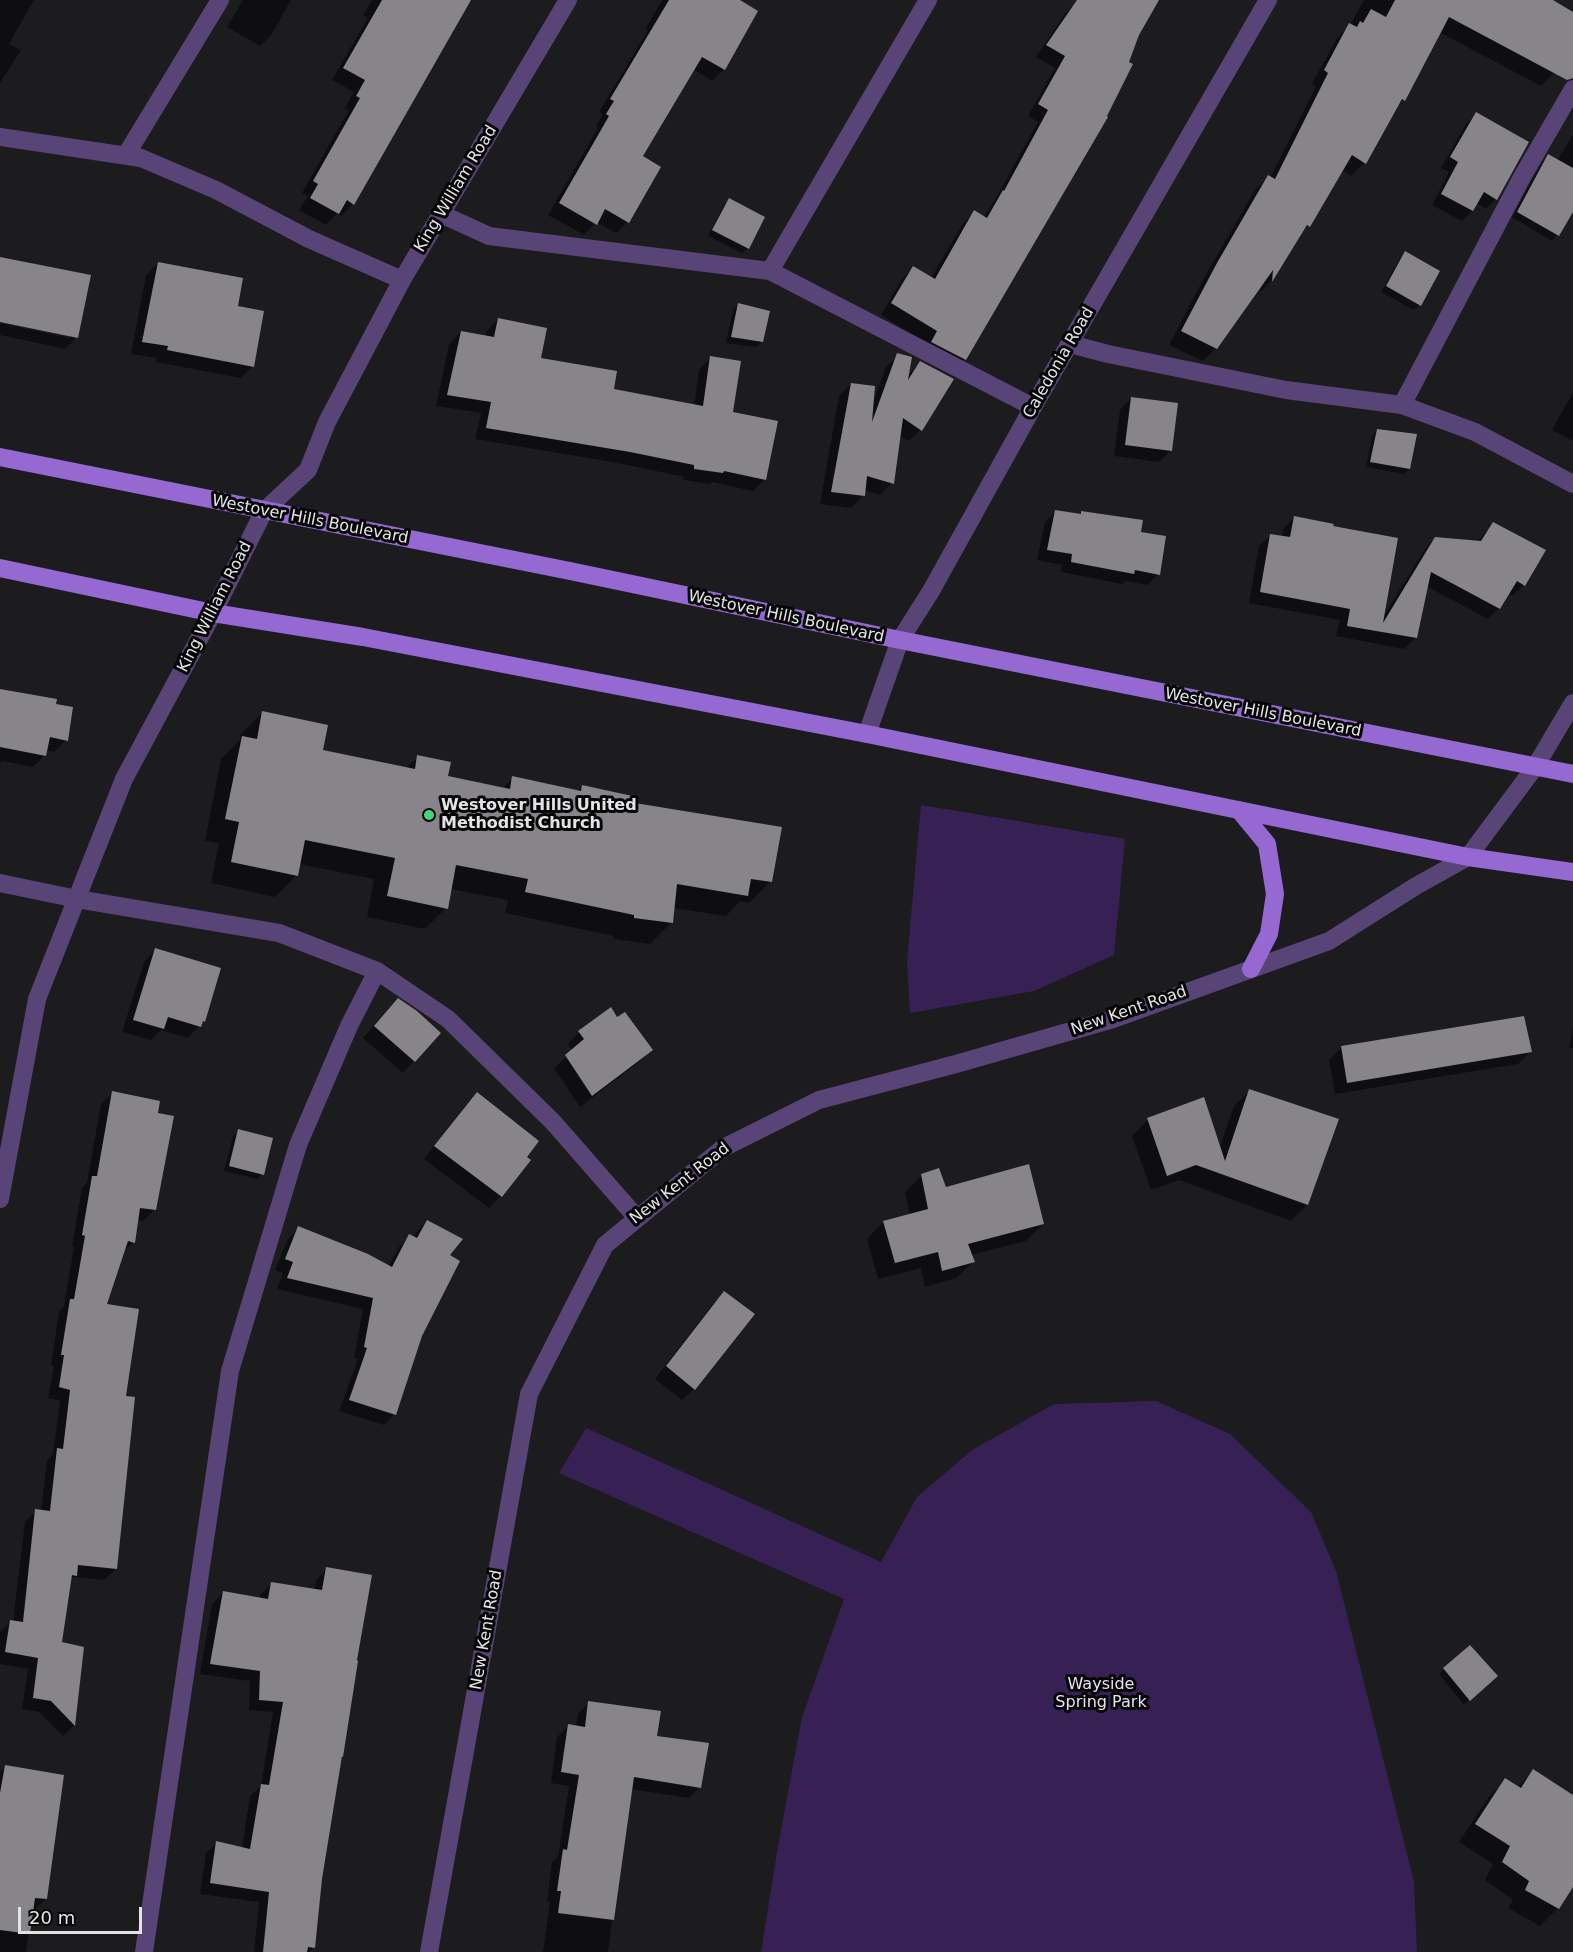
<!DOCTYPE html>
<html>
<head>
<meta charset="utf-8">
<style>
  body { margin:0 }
  #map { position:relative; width:1573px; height:1952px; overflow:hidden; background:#1c1b1e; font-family:"DejaVu Sans",sans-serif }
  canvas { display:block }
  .scale { position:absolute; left:18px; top:1907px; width:124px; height:27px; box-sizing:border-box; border:3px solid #e4e3e6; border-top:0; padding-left:8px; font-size:18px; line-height:21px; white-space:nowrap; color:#e4e3e6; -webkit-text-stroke:4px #060607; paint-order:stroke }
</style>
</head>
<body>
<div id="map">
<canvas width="1573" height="1952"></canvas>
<div class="scale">20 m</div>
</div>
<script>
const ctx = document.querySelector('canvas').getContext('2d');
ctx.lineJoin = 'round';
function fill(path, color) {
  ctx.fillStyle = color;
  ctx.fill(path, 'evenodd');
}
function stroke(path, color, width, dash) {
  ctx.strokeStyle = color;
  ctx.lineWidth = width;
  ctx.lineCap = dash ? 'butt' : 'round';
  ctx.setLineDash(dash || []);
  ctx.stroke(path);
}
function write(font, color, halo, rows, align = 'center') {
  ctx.font = font + ' "DejaVu Sans",sans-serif';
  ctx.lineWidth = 6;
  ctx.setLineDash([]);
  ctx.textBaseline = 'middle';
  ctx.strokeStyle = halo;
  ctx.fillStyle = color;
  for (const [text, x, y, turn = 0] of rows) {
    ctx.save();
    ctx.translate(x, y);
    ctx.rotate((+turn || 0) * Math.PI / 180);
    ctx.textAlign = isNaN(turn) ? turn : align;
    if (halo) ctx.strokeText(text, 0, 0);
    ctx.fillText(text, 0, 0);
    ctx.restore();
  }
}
fill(new Path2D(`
  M921,805l204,34 -11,116 -80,36 -124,22 -3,-52z
  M1156,1401l74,33 81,78 25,59 78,311 3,70h-656l16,-100 25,-135 42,-118 -285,-126 27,-45 295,134 36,-65 55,-47 82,-46z`), '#372154');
fill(new Path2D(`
  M0,0h34l-25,44 12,6 -21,33z
  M243,0h48l-19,34 -12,12 -33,-19z
  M372,0h97l-116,204 -12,12 -4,-3 -11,12 -27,-15 9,-14 -6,-3 47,-83 -4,-2 9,-16 -22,-12 36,-62 -5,-3z
  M662,0h75l-13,69 -12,12 -19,-12 -52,88 -13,65 -12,11 -20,-11 -12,13 -36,-20 50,-87 -2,-2 7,-12 -4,-2 49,-82 -2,-2z
  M1080,0h77l-192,359 -12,11 -26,-27 -46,-28 21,-36 11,-11 18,10 32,-54 11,-12 9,6 12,-18 43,-78 -10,-6 27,-48 -19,-11 29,-43z
  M1364,0h163l46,14v28l-19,31 -13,13 -102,-54 -35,68 -8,7 -32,56 -13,13 -9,-6 -34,56 -10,10 -27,45 -11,11 1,-7 -45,63 -13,13 -34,-16 35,-67 51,-88 13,-13 2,1 46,-92 -4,-2 25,-46 13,-13z
  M1477,114l19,85 -10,10 -10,-6 -4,8 -10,10 -30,-16 17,-33 -8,-4 25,-44z
  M1573,134v75l-16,26 -5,6 -40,-24 31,-56 6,-5 8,5z
  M730,200l18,48 -6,5 -34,-17 16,-31z
  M1405,253l15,52 -6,5 -33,-18 19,-34z
  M0,259l77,78 -12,12 -65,-14v-12l70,15v-4l-70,-14z
  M158,263l78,44 16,60 -11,11 -85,-16 1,-4 -26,-4 15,-79z
  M738,305l24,37 -6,5 -30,-4 7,-33z
  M498,319l41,41 73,30 82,16 5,-36 11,-12 21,56 34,65 -12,12 -41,-9 -2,2 -27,-4 1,-3 -66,-14 -143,-24 6,-26 -45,-7 13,-62 12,-12 25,5 1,-6z
  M898,355l10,20 12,-12v67l-11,11 -10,-6 -7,48 -12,12 -16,-5 -1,6 -12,12 -31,-4 19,-108 12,-12 23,16 12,-33z
  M1573,392v49l-21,-11z
  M1131,398l40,52 -12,12 -45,-6 6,-46z
  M1378,430l31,39 -5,5 -38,-7 6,-31z
  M1056,511l23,4 3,-3 57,21 19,41 -10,11 -23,-4 -3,3 -61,-12 1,-7 -25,-5 8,-38z
  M1294,518l88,101 42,-69 11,-12 42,4 16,-18 31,61 -12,11 -4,-3 -9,15 -11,11 -62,-33 -11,52 -11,11 -68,-13 4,-16 -91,-17 10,-57 12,-11 11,2 1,-8z
  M0,690l54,15 12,35 -12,12 -8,-2 -1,5 -12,12 -31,-6 -2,2z
  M262,713l60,38 84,17 12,-11 28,20 56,12 11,-11 64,14 5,-5 51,18 137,77 -21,21 -9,-2 -14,15 -53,-8 -1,14 -22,22 -36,-5v-3l-109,-23 3,-13 -58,-11 -4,19 -21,21 -58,-12 7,-38 -75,-15 -3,12 -21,21 -64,-14 8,-40 -14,-2 16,-82 19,-19 1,-6z
  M155,950l64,19 -16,52 -15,17 -27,-8 -10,10 -29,-8 22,-70z
  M386,1012l53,21 -36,40 -40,-35z
  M617,1020l34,30 -12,12 -59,45 -26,-39 19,-17 -5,-7 11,-12z
  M1573,1027v21h-4z
  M1341,1048l189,4 -12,12 -183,30 -6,-34z
  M1250,1090l87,30 -30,85 -16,16 -112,-41 -28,10 -19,-54 16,-16 71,29 15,-43z
  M113,1093l42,116 -12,12 -6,-1 -4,22 -10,10 -18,53 20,92 -9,172 -12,11 -30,-3 -5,5 -9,61 22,5 -8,78 -11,10 -24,-24 -17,-3 6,-40 -28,-5v-32l10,-10h3l12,-100 11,-11h5l6,-50 6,-7 7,-53 -12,-3 6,-32h-3l8,-54 5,-6 10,-59 -2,-1 10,-58 5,-5 14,-79z
  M477,1094l52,66 -28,36 -12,12 -65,-49 41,-53z
  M239,1131l23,43 -5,5 -33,-8 9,-35z
  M922,1175l23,14 98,35 -17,17 -55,14 2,7 -17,16 -31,9 -4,-19 -43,11 -11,-40 16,-17 27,-7 -5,-23z
  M427,1221l20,35 -53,158 -10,11 -45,-14 19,-52 -4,-1 9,-49 -86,-20 6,-16 -8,-3 13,-31 11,-11 89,39 11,-20 11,-11 3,2 4,-6z
  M724,1293l-30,96 -12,11 -27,-21 57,-74z
  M327,1569l-6,310 -7,68 -5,5h-55l5,-50 -59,-8 6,-41 11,-11 25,6 8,-52 11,-10 12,-74 -24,-2 1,-29 -50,-7 12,-70 11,-11 37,6v-4l11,-11 43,6 2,-10z
  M1444,1669l46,12 -26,24 -25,-31z
  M589,1702l67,36 44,49 -11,11 -59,-9 -22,163h-65l7,-50h-3l5,-40 6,-5 11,-71 -18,-3 6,-46 11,-11 8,1 2,-13z
  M5,1767l41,132 -12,11h-2l-6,42h-26v-180z
  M1534,1771l39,26v87l-15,24 -18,18 -32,-18 5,-8 -28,-20 8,-16 -34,-22 29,-44 18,-18 11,7z`), '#0007');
fill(new Path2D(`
  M382,0h89l-117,205 -7,-5 -8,14 -29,-16 8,-14 -5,-3 47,-83 -4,-2 9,-16 -22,-12z
  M669,0h71l18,11 -33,59 -23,-13 -59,99 18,11 -32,56 -24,-14 -8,16 -38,-22 50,-87 -3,-2 8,-13 -4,-2z
  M1077,0h82l-20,35 -10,27 4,2 -26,52 1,1 -142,243 -35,-18 6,-11 -46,-28 22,-37 22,13 39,-69 13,8 16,-28 1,1 44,-81 -10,-6 27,-48 -19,-11z
  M1395,0h158l20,12v66l-6,2 -118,-63 -44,84 -3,-2 -36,65 -14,-9 -42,72 -3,-2 -35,57 1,-12 -56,79 -36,-18 36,-68 51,-88 7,4 53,-106 -4,-3 25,-47 8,4 3,-6 3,2 8,-14 15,8z
  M1476,112l53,30 -32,58 -13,-8 -11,19 -32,-17 17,-32 -8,-5z
  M1548,154l25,14v44l-14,24 -42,-24z
  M729,198l36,19 -16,32 -37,-19z
  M1405,251l35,20 -19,35 -35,-20z
  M0,257l91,18 -13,63 -78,-16z
  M158,262l85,16 -5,28 26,5 -10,56 -87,-17 1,-4 -26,-4z
  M738,303l32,8 -7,31 -32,-5z
  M498,318l49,10 -6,30 76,13 -3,18 89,17 7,-50 31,5 -8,51 45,9 -12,59 -42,-9 -1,2 -29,-4v-4l-64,-13 -144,-24 5,-26 -44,-7 14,-64 33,6z
  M897,353l15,4 -4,23 12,-19 34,18 -32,52 -19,-13 -9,66 -27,-8 -2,20 -34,-4 20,-109 24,3 -3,36z
  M1131,397l47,6 -6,48 -47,-6z
  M1377,429l40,5 -7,35 -40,-7z
  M1055,510l26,4v-3l62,9 -2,12 25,4 -6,39 -25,-5 -1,4 -63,-12 1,-8 -25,-4z
  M1294,516l40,8 -1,2 65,12 -15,85 52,-86 46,4 12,-19 53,28 -21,36 -8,-5 -17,28 -69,-37 -14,66 -70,-12 3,-17 -90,-17 10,-58 20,3z
  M0,689l57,10 -1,5 17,3 -5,34 -18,-4 -4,19 -46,-9z
  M262,711l66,14 -5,25 92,19 2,-14 34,7 -3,14 62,13 2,-13 69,15 1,-6 55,12 -2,6 147,24 -10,55 -21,-3 -3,17 -71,-12 -4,39 -39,-5v-3l-109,-23 3,-13 -72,-14 -8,44 -61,-13 8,-38 -90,-18 -7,36 -67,-14 8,-40 -14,-3 17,-83 15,3z
  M155,948l66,20 -16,54 -2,-1 -2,6 -33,-10 -4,12 -31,-9z
  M398,998l19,13 24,22 -26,29 -41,-36z
  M611,1007l6,10 8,-5 28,38 -61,46 -27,-41 19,-16 -6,-8z
  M1524,1016l8,36 -185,31 -6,-37z
  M1249,1089l90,30 -31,86 -112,-40 -29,11 -20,-58 57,-21 21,64z
  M112,1091l48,10 -2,12 16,3 -18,94 -16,-2 -5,35 -7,-2 -21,63 32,5 -13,87 9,1 -18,172 -39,-4 -1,11 -5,-1 -10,67 22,5 -9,79 -24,-25 -18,-3 5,-40 -33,-6 5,-32 13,2 12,-113 15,2 7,-63 6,1 7,-59 -11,-3 5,-32h-3l9,-56h4l11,-63 -3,-1 10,-59h5z
  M477,1092l62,49 -12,16 4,3 -29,37 -68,-51z
  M238,1129l35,9 -9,37 -35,-9z
  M1029,1164l15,60 -76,20 7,18 -33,9 -4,-19 -43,11 -12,-42 45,-12 -7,-35 18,-6 7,19z
  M427,1220l36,19 -13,16 10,6 -38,75 -26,79 -47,-15 18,-52 -3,-1 9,-49 -86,-20 6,-16 -8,-3 13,-33 70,28 24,13 17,-33 8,4z
  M724,1291l31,23 -60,76 -29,-24z
  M326,1567l46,8 -15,85 1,1 -15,96 -1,-1 -20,123 -7,69 -7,-1 -1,5h-44l6,-60 -59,-9 6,-42 34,8 11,-65 8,1 14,-83 -24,-2 1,-29 -50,-7 13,-73 45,8 3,-17 51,8z
  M1470,1645l28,31 -28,25 -27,-33z
  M588,1701l73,10 -4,25 52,7 -8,45 -67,-11 -20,143 -56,-7 3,-22h-4l6,-42 4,1 12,-75 -18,-3 7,-48 17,3z
  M5,1765l59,10 -17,124 -12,-1 -5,36 -30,-4v-137z
  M1533,1769l40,26v92l-14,22 -34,-19 4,-9 -27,-19 8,-16 -35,-22 30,-46 16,10z`), '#87858a');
stroke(new Path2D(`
  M0,137l141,21 75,32 93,49 93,41
  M126,155l94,-155
  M441,214l48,22 281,35 263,136
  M770,271l158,-271
  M1070,344l38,10 178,36 116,15 73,27 98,52
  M1402,405l120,-228 51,-88
  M0,883l77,16 202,34 98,38 71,48 105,103 84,96
  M144,1952l86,-581 68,-226 51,-119 28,-55`), '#584476', 18);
stroke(new Path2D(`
  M867,734l33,-94 31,-49 102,-184 235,-407
  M0,1199l37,-200 87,-220 89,-166 51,-102 44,-41 19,-48 75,-142 166,-280
  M429,1952l100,-558 76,-149 118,-97 96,-48 137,-36 157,-45 216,-78 87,-55 52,-29 67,-90`), '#584476', 18);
stroke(new Path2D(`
  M1535,767l38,-64`), '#584476', 18);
stroke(new Path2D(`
  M0,457l570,114 330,69 673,134
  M0,568l213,45 150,24 504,97 601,123 105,15
  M1239,810l28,34 8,50 -6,40 -18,35`), '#9669d2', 18);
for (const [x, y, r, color] of [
  [429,815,6,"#44d77a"]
]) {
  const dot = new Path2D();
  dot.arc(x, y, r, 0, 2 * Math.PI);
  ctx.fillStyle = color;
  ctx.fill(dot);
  stroke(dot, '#060607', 2);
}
write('16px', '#e4e3e6', '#060607', [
  ["King William Road",456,189,-59],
  ["Caledonia Road",1059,363,-60],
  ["Westover Hills Boulevard",310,520,11],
  ["King William Road",215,607,-63],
  ["Westover Hills Boulevard",786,617,12],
  ["Westover Hills Boulevard",1263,713,11],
  ["New Kent Road",1129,1011,-19],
  ["New Kent Road",680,1184,-38],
  ["New Kent Road",487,1630,-80]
]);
write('bold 16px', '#e4e3e6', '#060607', [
  ["Westover Hills United",441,806],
  ["Methodist Church",441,824]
], 'left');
write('16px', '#e8e0f6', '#060607', [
  ["Wayside",1101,1685],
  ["Spring Park",1101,1703]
]);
</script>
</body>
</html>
